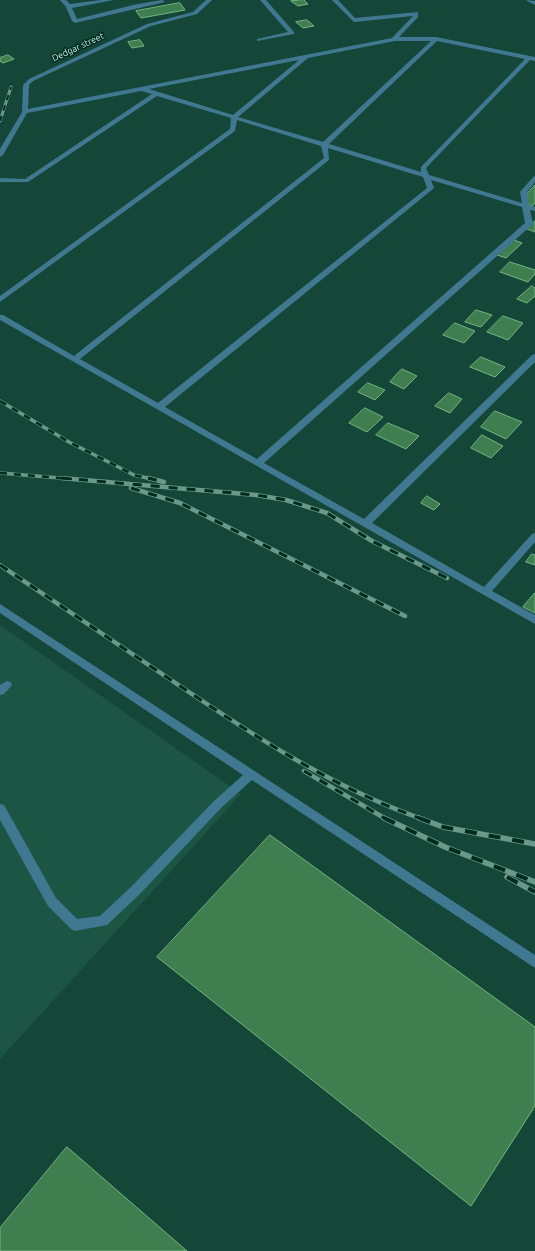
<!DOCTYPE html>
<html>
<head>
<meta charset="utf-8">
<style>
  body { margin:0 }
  canvas { display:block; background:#144738 }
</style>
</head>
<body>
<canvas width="535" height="1251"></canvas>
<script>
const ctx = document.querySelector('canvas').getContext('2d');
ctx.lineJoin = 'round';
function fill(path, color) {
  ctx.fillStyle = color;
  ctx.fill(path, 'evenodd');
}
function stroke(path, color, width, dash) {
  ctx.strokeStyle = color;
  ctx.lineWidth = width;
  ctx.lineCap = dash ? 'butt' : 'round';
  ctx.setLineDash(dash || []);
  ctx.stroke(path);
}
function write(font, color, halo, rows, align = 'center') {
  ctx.font = font + ' Ubuntu,sans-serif';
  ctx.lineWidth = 3;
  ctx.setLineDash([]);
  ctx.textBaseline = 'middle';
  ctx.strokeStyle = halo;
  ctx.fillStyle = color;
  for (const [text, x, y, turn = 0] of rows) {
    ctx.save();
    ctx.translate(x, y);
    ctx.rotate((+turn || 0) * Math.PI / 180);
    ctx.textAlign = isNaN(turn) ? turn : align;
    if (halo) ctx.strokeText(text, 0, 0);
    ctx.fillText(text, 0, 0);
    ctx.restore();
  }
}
fill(new Path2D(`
  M0,625l241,169 -241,265z`), '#1c5544');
const building = new Path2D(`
  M304,0l4,4 -10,2 -7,-5z
  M180,3l5,7 -44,8 -5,-7z
  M307,20l7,6 -11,2 -7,-6z
  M140,40l4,6 -12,2 -4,-6z
  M8,55l6,4 -11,4 -3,-2v-3z
  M535,185v18l-3,3 -5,-2v-10z
  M535,221v11l-8,-3z
  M514,240l8,3 -16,15 -9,-3z
  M510,262l25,8v4l-7,8 -28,-10z
  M532,286l3,2v8l-8,7 -10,-4z
  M476,310l16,5 -11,12 -16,-5z
  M503,316l20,7 -15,17 -21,-8z
  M455,323l20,8 -11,12 -21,-8z
  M481,357l24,10 -10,10 -25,-10z
  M402,369l15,7 -13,13 -14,-7z
  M368,383l17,7 -10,10 -17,-8z
  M449,393l13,6 -12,14 -15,-7z
  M365,408l18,9 -16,15 -18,-9z
  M495,411l27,11 -16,17 -25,-12z
  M388,423l31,13 -13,13 -30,-14z
  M482,435l21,11 -12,12 -20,-10z
  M427,496l13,8 -6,6 -13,-7z
  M532,554l3,1v10l-9,-3z
  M535,593v20l-12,-6z
  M270,835l265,192v79l-64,100 -314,-249z
  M67,1147l120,104h-187v-23z`);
fill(building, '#3f7f4f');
stroke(building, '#74b582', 1);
fill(new Path2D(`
  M60,0h6l4,4 31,-4h13l-42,8 5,11 56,-14 29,-5 3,2 -90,21 -3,-2 -6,-14z
  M206,0h6l-15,14 -46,12 -118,55 -4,4 -1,24 364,-71 21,-22 -59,6 -22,-22h6l17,18 63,-6v5l-19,20h37l99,20v4l-5,-1 -104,108 3,7 93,28 -2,-11 13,-15 2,-1v6l-8,10 2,13 6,2v4l-5,-1 3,14 -269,239 100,56 168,-164 3,-1v8l-163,161 112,64 48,-53 3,-1v9l-43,49 43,24v9l-535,-304v-5h3l71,41 250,-198 -3,-12 -84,-26 -2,11 -235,171v-6l230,-167 1,-11 -74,-22 -129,86h-28v-4l25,1 127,-85 -11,-3 -114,22 -24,42 -3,2v-8l22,-37 1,-27 6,-6 118,-55 46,-12zM395,41h36l-108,101 -85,-25 70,-59zM437,41l88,18 -104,108v5l-92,-28zM299,60l-66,55 -84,-26zM328,148l95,29 4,11 -269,215 -78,-44 249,-199zM431,180l91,27 3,16 -268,236 -92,-52 268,-218 1,-1z
  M260,0h6l28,32v2l-37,7v-2l31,-7z
  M526,0l9,1v4l-8,-4z
  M0,604l535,351v13l-283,-188 -30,27 -82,87 -33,31 -32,6 -4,-2 -23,-23 -48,-86v-16l4,1 52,93 21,21 23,-3 32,-30 82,-85 29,-26 -243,-162z
  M7,681l4,1 1,3 -8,9 -4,1v-10z`), '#407791');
const railFar3 = new Path2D(`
  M0,121l11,-34`);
const railFar2 = new Path2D(`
  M0,401l69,41 65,33 18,4
  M0,473l72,6`);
const railFar1 = new Path2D(`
  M61,478l195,17 30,5 41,13 45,28 75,37
  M148,478l16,4
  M131,488l49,15 225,113
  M0,565c57,38 114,77 171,115 80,54 160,107 251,139
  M304,771l82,48`);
const rail = new Path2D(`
  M384,818l61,29 90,35
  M419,818l24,9 92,17
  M507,877l28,15`);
stroke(railFar3, '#6a998a', 3);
stroke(railFar2, '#6a998a', 3.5);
stroke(railFar1, '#6a998a', 4.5);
stroke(rail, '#6a998a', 5.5);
stroke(railFar3, '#012b20', 2, [5.5]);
stroke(railFar2, '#012b20', 2.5, [7]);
stroke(railFar1, '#012b20', 3, [9]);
stroke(rail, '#012b20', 4, [12]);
write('9px', '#c5f0e0', '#012b20', [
  ["Dedgar street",78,47,-25]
]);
</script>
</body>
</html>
